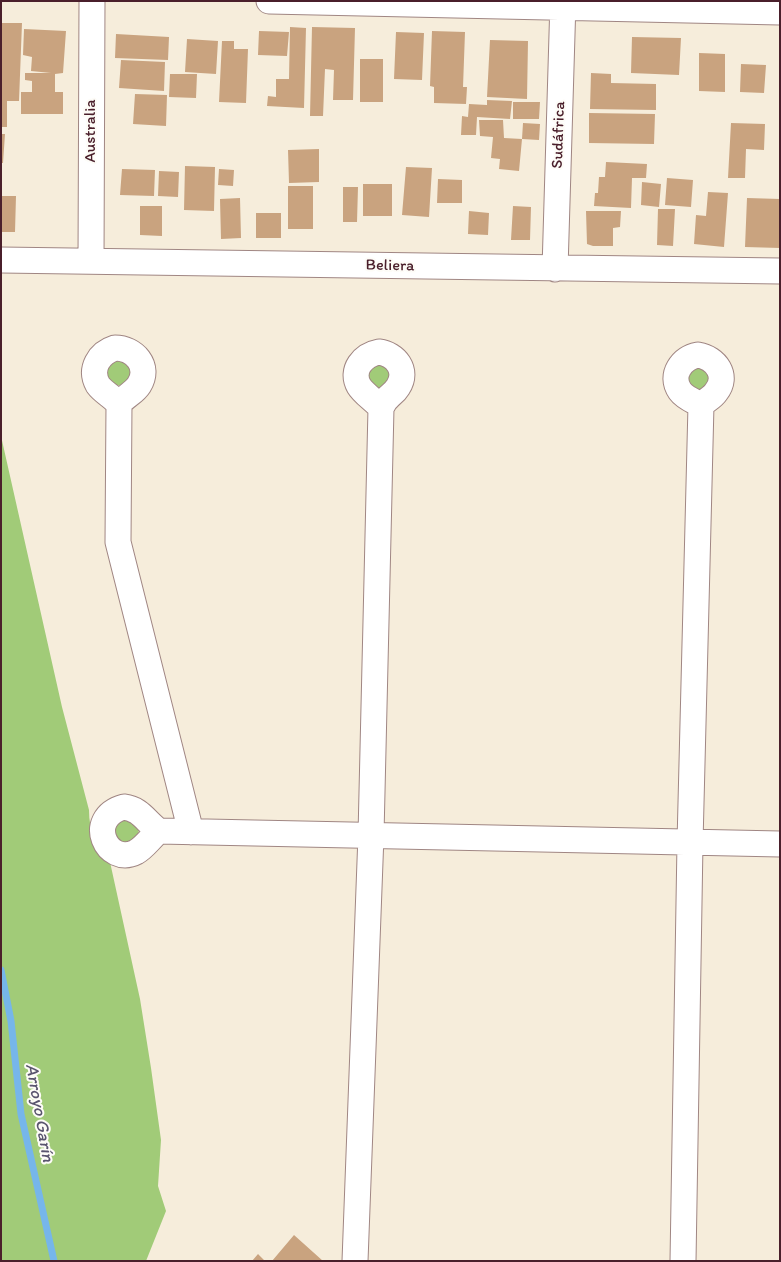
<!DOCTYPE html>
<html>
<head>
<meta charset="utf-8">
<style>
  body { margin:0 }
  #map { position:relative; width:781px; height:1262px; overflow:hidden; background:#f6eddb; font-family:Itim,sans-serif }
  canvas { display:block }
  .frame { position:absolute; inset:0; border:2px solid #4a1f2b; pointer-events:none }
</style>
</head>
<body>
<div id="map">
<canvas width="781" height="1262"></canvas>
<div class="frame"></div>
</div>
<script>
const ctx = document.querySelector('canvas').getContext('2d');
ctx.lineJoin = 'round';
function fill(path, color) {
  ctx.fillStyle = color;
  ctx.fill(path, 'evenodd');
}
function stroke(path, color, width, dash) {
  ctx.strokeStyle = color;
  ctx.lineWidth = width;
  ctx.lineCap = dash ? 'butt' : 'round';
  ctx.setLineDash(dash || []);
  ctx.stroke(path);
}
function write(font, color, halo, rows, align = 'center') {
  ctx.font = font + ' Itim,sans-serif';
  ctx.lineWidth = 4;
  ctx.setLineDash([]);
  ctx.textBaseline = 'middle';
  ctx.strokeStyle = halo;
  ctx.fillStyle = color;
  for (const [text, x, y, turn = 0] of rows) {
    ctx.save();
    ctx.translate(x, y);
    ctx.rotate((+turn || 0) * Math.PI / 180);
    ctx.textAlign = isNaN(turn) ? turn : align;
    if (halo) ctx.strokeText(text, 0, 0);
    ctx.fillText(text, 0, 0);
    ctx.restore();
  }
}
fill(new Path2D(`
  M118,356l15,16 -8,12 -10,2 -8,-5 -2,-19z
  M375,359l20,16 -13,14 -10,-2 -7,-17z
  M695,364l19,10 -12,19 -14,-5 -1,-18z
  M1,436l61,271 27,103c0,21 7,37 21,52l30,137 11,69 10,72 -3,46 8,25 -20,50h-145z
  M124,817l15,11 -1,10 -16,9 -12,-19z`), '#a1cb78');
stroke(new Path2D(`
  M1,970l10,51 10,93 33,147`), '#76b6ea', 7);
fill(new Path2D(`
  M1,23h21l-3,78h-12v26h-6z
  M290,27l16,1 -2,80 -37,-2 1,-10 8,1v-18h13z
  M312,27l43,1 -2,72h-20l1,-30 -9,-1 -2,47h-13z
  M24,29l42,2 -3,42 -8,1v18h8v22h-42v-22h11v-11l-7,-1v-7h26l-20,-2 1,-14 -9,-2z
  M259,31l30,1 -2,24 -29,-1z
  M432,31l33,1 -2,55h4l-1,17 -32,-1v-16l-4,-1z
  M396,32l28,1 -2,47 -28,-1z
  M116,34l53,3 -1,23 -53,-2z
  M632,37l49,1 -2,37 -48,-2z
  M187,39l31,2 -2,33 -31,-2z
  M490,40l38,1 -1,58 -40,-2z
  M222,41h12v8h14l-2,54 -27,-1z
  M699,53l26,1v38l-26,-1z
  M360,59h23v43h-23z
  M121,60l44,2 -1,29 -45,-3z
  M741,64l25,1 -2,28 -24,-1z
  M591,73l20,1v9l45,1v26l-66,-1z
  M170,74h27l-1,24 -27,-1z
  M135,94l32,1 -1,31 -33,-2z
  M487,100l25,1 -2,18 -33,-2 -1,18h-15l1,-19 6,1 1,-13 18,1z
  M513,102h27l-1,17h-26z
  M589,113l66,1 -1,30 -65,-1z
  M479,120h24l1,18 18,1 1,-16 17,1 -1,16 -17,-1 -3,32 -20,-2 1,-10 -9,-1 2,-21 -13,-1z
  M731,123l34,1 -1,26 -18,-1 -1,29h-17z
  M1,134h4l-2,29h-2z
  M319,149v33l-30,1 -1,-33z
  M606,162l41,2 -1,14h-14l-1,30 -37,-2 1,-13h3l1,-16h6z
  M185,166l30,1 -1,44 -30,-1z
  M406,167l26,1 -3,49 -27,-2z
  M122,169l33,1 -1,26 -34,-1z
  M219,169l15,1 -1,16 -15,-1z
  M159,171l20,1 -1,25 -20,-1z
  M667,178l26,2 -2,27 -26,-2z
  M438,179l24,1v23h-25z
  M642,182l19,2 -2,23 -18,-2z
  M363,184h29v32h-29z
  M288,186h25v43h-25z
  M343,187h15l-1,35h-14z
  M708,192l20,1 -4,54 -30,-3 2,-29 10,1z
  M1,196h15l-1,36h-14z
  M240,198l1,40 -20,1 -1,-40z
  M747,198l33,1v49l-35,-1z
  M140,206h22v30l-22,-1z
  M513,206l18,1 -1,33h-19z
  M658,209h17l-2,37 -16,-1z
  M469,211l20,2 -1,22 -20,-1z
  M586,211h35l-1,16 -7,1v18h-20l-6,-2z
  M256,213h25v25h-25z
  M294,1235l29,26h-51z
  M258,1254l7,7h-13z`), '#c9a37f');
const minor = new Path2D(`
  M269,1l511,11
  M1,260l779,11
  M91,261l1,-260
  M555,269l8,-268
  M115,348c19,0 36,18 24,37 -5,8 -14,11 -20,19 -6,-7 -16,-12 -21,-19 -9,-16 1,-32 17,-37z
  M379,352c16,2 30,18 19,35 -6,10 -11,7 -17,21 -6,-7 -18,-15 -22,-22 -9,-16 4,-31 20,-34z
  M698,355c18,3 31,21 18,37 -4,6 -10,8 -15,13 -7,-4 -16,-7 -21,-14 -11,-16 2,-33 18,-36z
  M119,404l-1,138 73,290
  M124,807c17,2 22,15 35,24 -8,6 -14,16 -23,21 -29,15 -52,-34 -12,-45z
  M159,831l621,13
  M355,1261l16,-426 10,-427
  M683,1261l7,-418 11,-438`);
stroke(minor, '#a08683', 27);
stroke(minor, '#fff', 25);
write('16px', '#4a1f2b', '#fdfcf7', [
  ["Australia",91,131,-90],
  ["Sudáfrica",559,135,-88],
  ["Beliera",390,266,1]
]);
write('italic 18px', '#59546e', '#fdfcf7', [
  ["Arroyo Garín",39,1113,80]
]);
</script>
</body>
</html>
